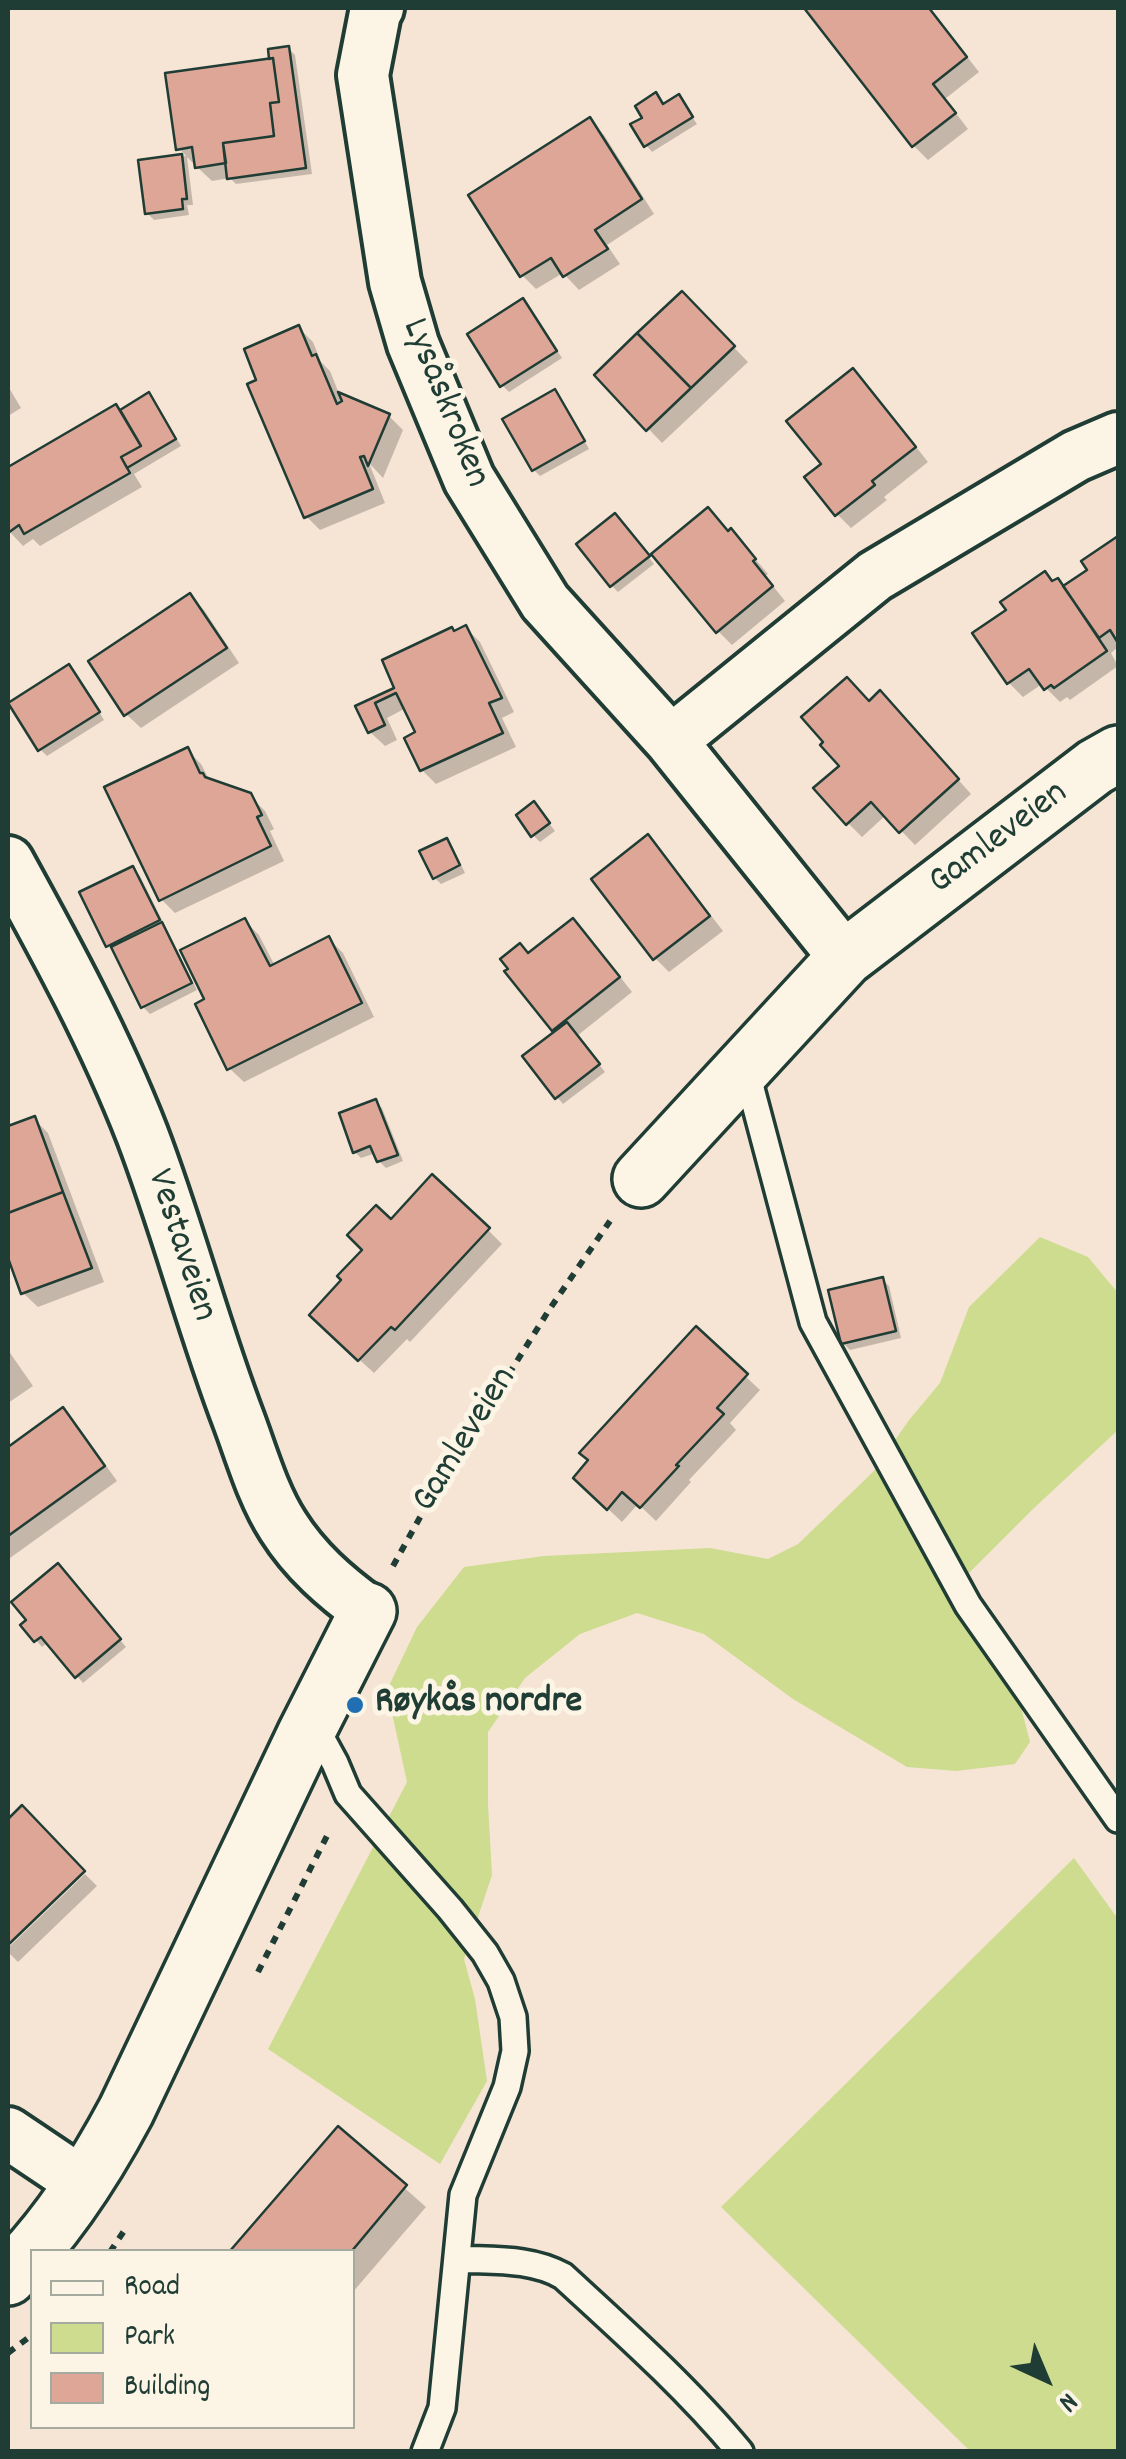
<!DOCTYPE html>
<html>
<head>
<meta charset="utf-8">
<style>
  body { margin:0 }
  #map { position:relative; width:1126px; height:2459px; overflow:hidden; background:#f6e5d5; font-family:Dekko,sans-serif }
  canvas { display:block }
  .frame { position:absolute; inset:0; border:10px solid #1f3d34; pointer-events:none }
  .legend { position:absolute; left:30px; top:2249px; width:325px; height:180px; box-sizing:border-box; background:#fcf5e5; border:2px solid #a4ab9e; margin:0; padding:12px 18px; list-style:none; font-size:30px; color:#1f3d34 }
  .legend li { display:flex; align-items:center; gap:20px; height:50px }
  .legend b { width:50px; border:2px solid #a4ab9e }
  .north { position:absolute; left:996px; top:2329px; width:100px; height:100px; -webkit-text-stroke:8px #fcf5e5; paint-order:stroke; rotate:136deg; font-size:28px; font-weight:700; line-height:40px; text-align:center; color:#1f3d34 }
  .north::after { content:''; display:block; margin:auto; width:35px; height:45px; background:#1f3d34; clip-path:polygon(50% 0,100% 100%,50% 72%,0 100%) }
</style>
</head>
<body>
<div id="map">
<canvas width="1126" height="2459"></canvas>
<div class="frame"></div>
<ul class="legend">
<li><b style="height:12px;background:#fcf5e5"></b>Road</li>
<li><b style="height:28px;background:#cddc8f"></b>Park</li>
<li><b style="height:28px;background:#dea696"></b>Building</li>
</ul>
<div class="north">N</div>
</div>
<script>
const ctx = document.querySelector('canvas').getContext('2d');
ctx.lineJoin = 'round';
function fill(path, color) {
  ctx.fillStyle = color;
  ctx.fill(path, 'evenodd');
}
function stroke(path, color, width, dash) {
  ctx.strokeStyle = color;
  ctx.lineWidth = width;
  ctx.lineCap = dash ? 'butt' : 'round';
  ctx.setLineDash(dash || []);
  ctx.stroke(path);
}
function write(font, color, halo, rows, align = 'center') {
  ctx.font = font + ' Dekko,sans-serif';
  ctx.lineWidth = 10;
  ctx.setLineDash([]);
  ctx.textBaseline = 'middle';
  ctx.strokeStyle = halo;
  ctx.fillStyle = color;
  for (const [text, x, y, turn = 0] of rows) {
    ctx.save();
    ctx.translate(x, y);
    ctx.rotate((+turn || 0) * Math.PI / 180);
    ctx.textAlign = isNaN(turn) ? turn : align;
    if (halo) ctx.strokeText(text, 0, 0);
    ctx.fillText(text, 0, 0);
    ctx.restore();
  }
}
fill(new Path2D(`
  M1040,1237l48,20 30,36v137l-84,78 -84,84 68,104 12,46 -15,22 -59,7 -49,-4 -114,-68 -89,-65 -67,-21 -57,21 -55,44 -37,54v72l4,71 -28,84 11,40 12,82 -47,83 -172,-115 139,-267 -20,-92 30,-63 47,-60 80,-11 166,-8 58,11 30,-15 75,-72 36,-52 31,-37 29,-76z
  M1074,1858l44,61v532h-148l-249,-244z`), '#cddc8f');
fill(new Path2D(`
  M807,8h122l50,64 -34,27 23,30 -40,31 -14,-14z
  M288,48l7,7 17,119 -76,10 -6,-6 -18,3 -15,-14v-5l-4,1 -6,-6 6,48h-6l2,10 -35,5 -7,-7 -6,-51 45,-6 -7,-8z
  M656,96l9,10 14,-8 18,26 -45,28 -6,-7v-26z
  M590,121l14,14 50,79 -47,31 13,19 -41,26 -16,-17 -27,16 -14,-14z
  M682,294l66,68 -86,81 -65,-68z
  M523,301l7,7 32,50 -53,34 -7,-7z
  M299,328l14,14 8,20 9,9 10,25 49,20 14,14 -20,48 -14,-15 16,40 -65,27 -14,-14 -47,-135z
  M867,385l61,77 -44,35 3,3 -36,28 -14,-14 -13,-50z
  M8,386l13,22 -13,8z
  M555,392l6,7 28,50 -49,27 -6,-6z
  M149,396l6,6 26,44 -47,28 8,13 -102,59 -7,-7 -10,7 -15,-16v-60l108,-63 4,5z
  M622,522l32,42 -36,28 -6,-6z
  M730,533l14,13 24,28 -3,2 20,25 -53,44 -14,-14z
  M1118,539v108l-7,6 7,13 -48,34 -3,-3 -7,5 -18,-18 -19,13 -14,-14 -33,-50 78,-50 11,5 25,-18 -5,-8z
  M190,596l14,14 35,53 -98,65 -15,-14z
  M466,628l14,14 34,70 -12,6 14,29 -80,37 -14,-14 -14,-31 10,-5 -12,-26 -19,10 10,22 -12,6 -15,-14 -12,-25 39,-18 58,-56z
  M69,667l6,6 29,47 -57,36 -7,-7z
  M870,704l24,4 77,86 -56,51 -29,-30 -24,22 -14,-14 -6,-56 -16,-25z
  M187,750l14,14 9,17 40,15 15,15 9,18 -4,2 14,30 -109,52 -14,-14z
  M540,811l15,20 -15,11 -7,-7z
  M647,837l14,14 62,80 -54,41 -14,-14z
  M446,841l7,7 12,25 -24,11 -6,-6z
  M133,869l7,7 57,114 -47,24 -7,-7 -28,-55 -7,-7z
  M245,921l14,14 16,31 54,-27 14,14 31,64 -130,65 -15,-14 -22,-68z
  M573,921l14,14 45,57 -55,44 28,36 -42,32 -6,-7v-64l-49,-61z
  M375,1102l7,6 21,53 -17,7 -7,-7 -3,-8 -15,5 -6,-6z
  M34,1119l14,14 56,149 -66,25 -15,-14 -15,-43v-121z
  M391,1223l97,7 14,14 -92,98 -3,-3 -33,34 -48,-44 18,-49 21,-30z
  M882,1279l7,7 12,52 -51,12 -7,-7z
  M696,1330l64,60 -30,33 6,7 -47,50 2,2 -35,39 -18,-17 -16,18 -32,-30z
  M8,1350l25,36 -25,17z
  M63,1411l14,14 40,56 -107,77 -2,-2v-106z
  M65,1573l61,74 -43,36 -35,-41 -6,5 -6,-7z
  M22,1808l60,62 -74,71v-119z
  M85,1874l12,12 -79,76 -10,-10v-4z
  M338,2129l88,78 -74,86v-41h-120z`), '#0003');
const building = new Path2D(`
  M804,8h125l38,49 -34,27 23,29 -44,34z
  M289,46l17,122 -79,11 -4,-36 51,-7 -4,-33 9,-1 -6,-44 -4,1 -1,-10z
  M273,58l6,44 -9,1 4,33 -51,7 3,20 -31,5 -3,-21 -16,3 -11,-77z
  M656,92l7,12 16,-10 14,23 -49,30 -14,-23 12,-6 -7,-12z
  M590,117l52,82 -47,31 13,19 -45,28 -12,-19 -31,19 -52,-82z
  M182,154l5,45h-5l1,10 -38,5 -7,-54z
  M682,291l53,55 -44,42 -54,-55z
  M523,298l34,53 -57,36 -33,-53z
  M299,325l13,31 4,-2 21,50 5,-3 -4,-9 52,22 -22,52 -4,-10 -4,1 13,32 -69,29 -57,-134 9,-4 -12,-31z
  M637,333l54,55 -45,43 -52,-56z
  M853,368l63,79 -44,34 3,4 -40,31 -31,-39 17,-13 -35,-43z
  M555,389l30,52 -53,30 -30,-52z
  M149,392l27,47 -49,29 -6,-11 20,-11 -21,-36z
  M116,404l25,42 -20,11 9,16 -106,61 -5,-9 -11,8v-66z
  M708,507l20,24 3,-3 25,31 -3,2 20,25 -57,47 -65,-79z
  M615,513l35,43 -40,31 -34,-43z
  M1118,536v107l-8,-13 -11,8 -36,-52 24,-16 -6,-9z
  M1045,571l7,10 6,-3 49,73 -53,37 -3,-3 -7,5 -15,-21 -22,15 -35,-51 34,-23 -6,-8z
  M190,593l37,55 -103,68 -36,-55z
  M466,625l36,73 -13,5 14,30 -83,38 -16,-33 11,-6 -19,-39 -21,10 10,22 -17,8 -13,-27 39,-18 -12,-28 70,-33 2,4z
  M69,664l31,48 -62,39 -30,-48z
  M847,677l22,24 11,-11 79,89 -60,54 -28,-31 -25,23 -33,-37 26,-22 -19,-21 3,-3 -22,-25z
  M188,747l12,26h3l2,4 46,16 11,22 -5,2 14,29 -112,55 -55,-114z
  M534,801l16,22 -19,14 -15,-22z
  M648,834l62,82 -57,44 -62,-81z
  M447,838l13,27 -27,14 -14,-28z
  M133,866l27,54 -54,27 -27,-55z
  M245,918l25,48 59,-30 33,67 -135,67 -32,-66 9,-5 -24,-49z
  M573,918l47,59 -68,54 -48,-60 4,-2 -8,-10 20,-16 8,10z
  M162,922l30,61 -51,25 -30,-61z
  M567,1022l33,42 -45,35 -33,-43z
  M376,1099l22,56 -21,7 -7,-16 -17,7 -14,-40z
  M35,1116l28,76 -55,21v-87z
  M432,1174l58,54 -95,102 -4,-3 -33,34 -49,-46 32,-35 -4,-4 25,-26 -15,-15 29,-30 15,14z
  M63,1192l29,76 -71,26 -13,-36v-45z
  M883,1277l13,54 -55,13 -13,-54z
  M696,1326l52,48 -31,34 7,6 -48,51 3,1 -39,42 -18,-16 -15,18 -34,-32 15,-18 -9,-7z
  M63,1407l42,59 -97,70v-89z
  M58,1563l63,76 -46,39 -34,-41 -7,5 -14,-17 6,-5 -15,-18z
  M22,1805l63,66 -77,74v-126z
  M338,2126l69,59 -56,67h-122z`);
fill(building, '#dea696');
stroke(building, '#1f3d34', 2.5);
const lane = new Path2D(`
  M745,1066l68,256 155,283 150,214
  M312,1721l23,42 13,31 102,115 35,44 16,28 12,36 2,34 -8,36 -44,108 -21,213 -17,44
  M458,2259c36,2 73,-1 105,17 61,56 124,112 177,176`);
const street = new Path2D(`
  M378,8l-3,5 -12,62 32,207 18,62 56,135 76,123 126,139 174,217
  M671,741l204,-165 201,-120 42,-18
  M8,862c49,89 97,177 134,272 36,94 61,193 97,287 13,35 24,74 44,105 22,35 52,61 85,85
  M8,2133l76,51`);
const secondary = new Path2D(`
  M641,1179l204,-221 250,-191 23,-13
  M8,2277c49,-48 86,-106 118,-166l179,-376 63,-124`);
stroke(lane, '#1f3d34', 32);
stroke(street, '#1f3d34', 58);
stroke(secondary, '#1f3d34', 62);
stroke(new Path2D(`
  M393,1566l35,-63 121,-193 61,-89
  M258,1972l71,-140
  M110,2252l16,-24
  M8,2353l24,-18`), '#1f3d34', 6, [8, 8]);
stroke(lane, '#fcf5e5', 25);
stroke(street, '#fcf5e5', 50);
stroke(secondary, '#fcf5e5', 55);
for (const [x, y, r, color] of [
  [355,1705,10,"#1f6fb2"]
]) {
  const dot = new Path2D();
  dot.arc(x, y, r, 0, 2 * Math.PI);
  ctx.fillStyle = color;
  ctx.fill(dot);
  stroke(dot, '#fcf5e5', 4);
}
write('38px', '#1f3d34', '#fcf5e5', [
  ["Lysåskroken",443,404,68],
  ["Gamleveien",1000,840,-37],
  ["Vestaveien",179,1246,72],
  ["Gamleveien",467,1441,-58]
]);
write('bold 38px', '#1f3d34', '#fcf5e5', [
  ["Røykås nordre",375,1705]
], 'left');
</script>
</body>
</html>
